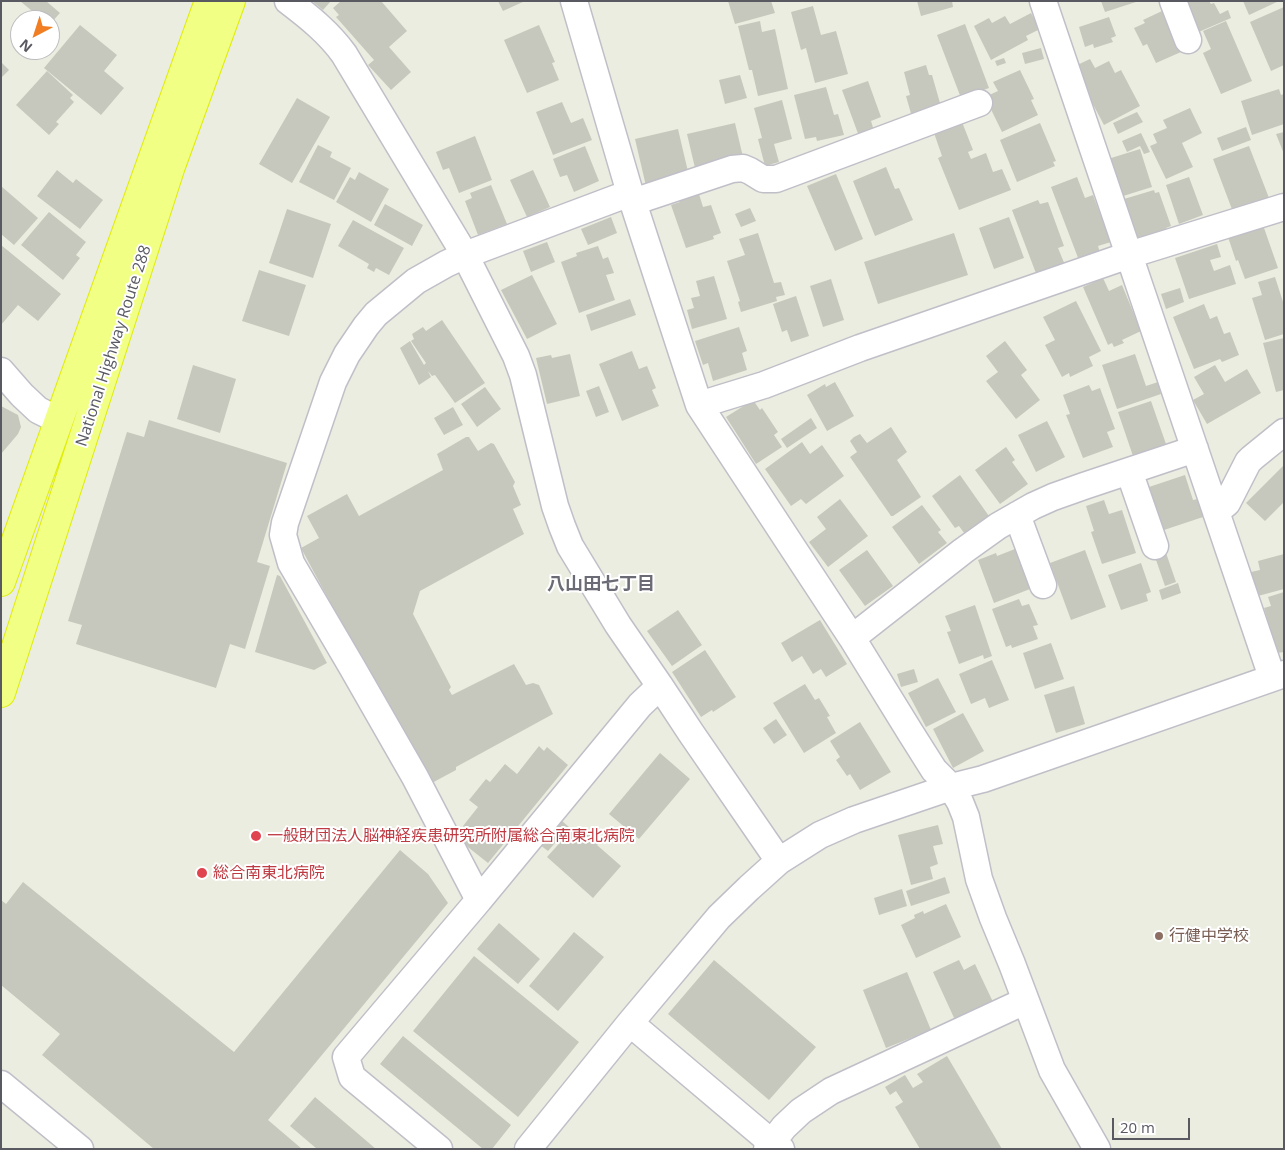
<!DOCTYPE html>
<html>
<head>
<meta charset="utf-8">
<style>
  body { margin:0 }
  #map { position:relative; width:1285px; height:1150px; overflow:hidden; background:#ebede0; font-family:"Open Sans",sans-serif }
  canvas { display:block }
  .frame { position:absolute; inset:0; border:2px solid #595962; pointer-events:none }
  .north { position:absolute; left:10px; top:10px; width:50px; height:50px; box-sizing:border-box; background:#fff; border:1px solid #bdbdc0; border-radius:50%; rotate:220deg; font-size:14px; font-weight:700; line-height:20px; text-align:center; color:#595962 }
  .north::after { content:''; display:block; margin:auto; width:18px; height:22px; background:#f17e22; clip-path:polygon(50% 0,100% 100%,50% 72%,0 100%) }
  .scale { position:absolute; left:1112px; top:1118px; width:78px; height:22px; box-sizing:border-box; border:2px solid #595962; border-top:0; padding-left:6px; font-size:15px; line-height:18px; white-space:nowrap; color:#595962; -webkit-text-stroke:4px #fff; paint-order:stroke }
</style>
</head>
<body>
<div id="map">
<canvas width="1285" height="1150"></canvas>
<div class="frame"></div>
<div class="north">N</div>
<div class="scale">20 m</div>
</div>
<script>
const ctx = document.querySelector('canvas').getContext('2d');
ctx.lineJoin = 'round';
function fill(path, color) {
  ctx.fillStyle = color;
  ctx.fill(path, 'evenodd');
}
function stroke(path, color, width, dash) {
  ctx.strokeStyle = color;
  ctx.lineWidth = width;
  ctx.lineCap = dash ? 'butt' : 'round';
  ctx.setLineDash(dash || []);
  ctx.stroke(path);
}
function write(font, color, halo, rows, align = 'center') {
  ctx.font = font + ' "Open Sans","Noto Sans JP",sans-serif';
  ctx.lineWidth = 4;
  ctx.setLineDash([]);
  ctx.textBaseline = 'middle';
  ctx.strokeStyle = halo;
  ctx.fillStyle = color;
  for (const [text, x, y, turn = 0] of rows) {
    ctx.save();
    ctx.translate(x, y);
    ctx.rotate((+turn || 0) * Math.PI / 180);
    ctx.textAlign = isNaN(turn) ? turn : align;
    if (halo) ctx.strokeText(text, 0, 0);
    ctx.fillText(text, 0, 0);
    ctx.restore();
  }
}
fill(new Path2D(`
  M20,1h26l14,12 -10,11v-4h-7z
  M312,1h19l-8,9z
  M341,1h40l26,30 -18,16 22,25 -20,18 -23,-25 6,-5 -38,-43 3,-2 -6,-7z
  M498,1h27l-22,10z
  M728,1h43l4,12 -40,11z
  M917,1h35l1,6 -32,9z
  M1101,1h35v1l-31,10z
  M1180,1h29l2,3 3,-1 6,11 8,-4 3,8 -37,16z
  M1243,1h36l-30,14z
  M813,6l8,29 15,-4 12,43 -33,9 -9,-35 -5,2 -10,-38z
  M1284,7v58l-13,6 -21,-49z
  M1162,11l19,41 -25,11 -9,-19 -4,2 -9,-18 11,-5 -2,-3z
  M1031,13l9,16 -14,7 2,4 -37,20 -17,-34 15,-8 3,5 13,-7 5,8z
  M1109,17l7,19 -5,2 2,4 -19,6 -1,-4 -8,3 -6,-20z
  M760,21l2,11 13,-3 13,60 -30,7 -6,-26h-3l-11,-44z
  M1226,21l26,60 -31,13 -18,-41 8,-4 -8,-18z
  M965,24l24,64 -28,10 -24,-63z
  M80,25l37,30 -13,16 20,17 -23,27 -57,-47z
  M539,25l16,37 -3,1 7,17 -32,13 -23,-53z
  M1041,48l3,11 -19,5 -3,-11z
  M1004,58l2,5 -9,3 -2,-5z
  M1090,59l5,9 14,-7 6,12 6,-3 19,36 -36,19 -31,-58z
  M1,62l8,8 -8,8z
  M926,65l3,10h3l10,35 -30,7 -6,-21 4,-1 -6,-23z
  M1020,70l14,29 -3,1 7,15 -36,17 -17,-35 13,-6 -5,-9z
  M47,71l26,24 -3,3 4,4 -18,20 3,2 -10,11 -33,-30z
  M740,75l7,23 -22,6 -6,-24z
  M868,81l13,36 -10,4 4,13 -15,5 -18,-49z
  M826,87l8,28 4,-1 6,21 -27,6 -1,-4 -11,2 -11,-44z
  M1279,89l2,6 3,-1v30l-32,11 -11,-34z
  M297,98l33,19 -38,66 -33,-19z
  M782,100l10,39 -18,5 5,18 -14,4 -7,-27 4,-1 -8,-30z
  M562,102l9,21 12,-5 9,22 -39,15 -17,-43z
  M1190,108l12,25 -20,10 11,24 -27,12 -16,-33 7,-3 -4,-9 14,-6 -4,-8z
  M1137,112l6,10 -25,12 -5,-11z
  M962,122l11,28 -5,2 3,7 15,-6 7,19 9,-3 9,21 -52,20 -21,-52 4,-2 -8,-23z
  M735,123l8,34 -48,11 -8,-34z
  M1040,123l16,38 -3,1 2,4 -38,16 -17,-42z
  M1246,127l5,13 -29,11 -5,-13z
  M678,129l11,47 -43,10 -11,-47z
  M1284,132v22l-8,-20z
  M1141,133l9,19 -6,2 -4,-8 -13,6 -5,-11z
  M475,136l17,44 -33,13 -10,-25 -6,2 -7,-18z
  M318,145l14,7 -2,5 21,11 -17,32 -35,-18z
  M585,146l14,35 -25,11 -7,-17 -7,2 -7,-18z
  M1249,146l20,52 -36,14 -20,-53z
  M1140,149l12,38 -32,10 -12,-38z
  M886,167l9,22 4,-1 14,32 -38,16 -22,-55z
  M57,170l16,13 3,-4 27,21 -23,29 -43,-33z
  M533,170l17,37 -23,10 -17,-37z
  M359,172l30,17 -18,33 -35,-20 14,-25 5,3z
  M836,174l27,65 -28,12 -28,-65z
  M1077,177l8,21 8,-3 18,47 -13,4 3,10 -21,7 -29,-76z
  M1189,177l14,38 -24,9 -13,-39z
  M491,185l16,39 -29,11 -13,-34 7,-3 -2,-5z
  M1,186l37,32 -24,27 -13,-11z
  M1154,190l1,3 4,-1 12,34 -5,2 2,9 -31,4 -13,-42z
  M699,194l4,13 8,-2 10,28 -8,3 1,3 -28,9 -15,-43 9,-3 -1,-2z
  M1038,200l2,4 8,-2 16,44 -6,2 7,17 -28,11 -25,-66z
  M385,204l38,21 -11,21 -38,-21z
  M750,208l6,13 -15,6 -6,-13z
  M287,209l44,15 -18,54 -44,-15z
  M49,212l37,30 -10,13 4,3 -17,22 -42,-35z
  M611,217l6,16 -29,12 -7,-16z
  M1009,217l15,41 -30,11 -15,-41z
  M353,220l51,28 -15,27 -13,-7 -2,4 -7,-4 2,-4 -31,-18z
  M1263,225l15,43 -33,11 -7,-19 -2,1 -8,-24z
  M758,233l16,50 7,-1 4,13 -9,2 1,4 -36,11 -3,-10 2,-1 -13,-40 18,-6 -6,-16z
  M954,233l14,42 -90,29 -14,-42z
  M547,242l8,20 -24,10 -8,-21z
  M1217,244l4,13 -11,3 4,11 16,-6 6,19 -47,15 -14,-41z
  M1,245l60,49 -23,27 -20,-16 -17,20z
  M598,246l5,13 5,-2 6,16 -8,2 9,25 -36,13 -18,-51 16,-6 -1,-3z
  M259,270l47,15 -17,51 -47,-15z
  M532,275l25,49 -30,15 -26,-49z
  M714,276l13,43 -35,10 -5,-19 7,-2 -3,-10 9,-2 -4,-15z
  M1275,277l9,28v29l-19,6 -13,-42 10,-3 -4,-13z
  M1103,278l6,13 13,-6 19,46 -19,9 2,3 -10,4 -2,-4 -4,2 -25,-58z
  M831,279l13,41 -21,7 -13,-41z
  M1180,288l4,14 -18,7 -5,-15z
  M796,296l13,40 -18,6 -4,-12 -5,2 -9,-28z
  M630,299l6,16 -45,16 -5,-16z
  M1076,301l25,50 -12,6 4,9 -23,11 -1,-4 -7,4 -17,-32 10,-5 -12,-23z
  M1204,304l6,15 7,-3 7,18 6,-2 9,23 -17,7 -2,-3 -26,10 -21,-52z
  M442,320l43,63 -30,20 -20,-28 -3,1 -4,-5 3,6 -12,8 -19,-37 10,-7 14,24 2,-2 -15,-22 3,-2 -2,-5 11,-7 3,4z
  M739,327l8,24 -5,2 5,17 -34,11 -5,-18 -5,2 -8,-24z
  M1284,338v52l-8,2 -13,-49z
  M1005,341l22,29 -6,5 19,25 -24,19 -30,-38 12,-9 -12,-16z
  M632,351l7,18 8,-3 9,22 -4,2 7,16 -37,15 -23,-57z
  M570,354l10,42 -33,8 -11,-46 15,-3 1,3z
  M1135,354l11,32 12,-4 3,12 -44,15 -15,-44z
  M193,365l43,14 -16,54 -43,-14z
  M1215,365l10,17 22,-13 14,24 -54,31 -14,-24 11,-6 -10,-17z
  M835,382l19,34 -27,15 -20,-36 18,-11 1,3z
  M1089,385l3,6 8,-3 15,41 -8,3 6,15 -30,11 -17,-43 4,-1 -7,-19z
  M599,386l10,26 -13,5 -10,-26z
  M485,387l16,22 -24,18 -16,-23z
  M753,400l7,10 2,-2 16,24 -4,3 8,12 -26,17 -30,-47z
  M1151,401l15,43 -33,12 -15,-44z
  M1,406l17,9 3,12 -3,7 -17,20z
  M453,407l10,18 -19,10 -10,-17z
  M811,418l6,10 -30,20 -6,-9z
  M149,420l138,43 -30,99 13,4 -25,83 -15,-5 -14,44 -140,-44 6,-19 -14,-4 59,-189 17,5z
  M1047,421l18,36 -29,15 -18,-37z
  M891,427l16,25 -10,8 24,37 -28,19h-2l-41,-59 7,-5 -7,-11 4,-4 6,-3 7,9z
  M466,437h3l9,14 13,-8 3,1 21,38 -2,4 8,19 -8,4 11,25 -104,57 -7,23 38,73 -2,3 3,5 62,-31 12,21 7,-2 6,2 14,29 -97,53v3l-26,14 -3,-1 -126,-235 18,-10 -12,-22 40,-22 12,22 84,-46 -6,-16z
  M802,442l8,12 12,-9 22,31 -38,28 -5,-5 -10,7 -26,-37z
  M1006,447l9,13 -3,2 16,22 -28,20 -25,-34z
  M1284,465v37l-19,19 -19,-18z
  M960,475l31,44 -24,18 -8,-11 -4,2 -23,-32z
  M1185,475l8,25 5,-1 5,18 -42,14 -15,-43z
  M840,499l28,37 -40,31 -19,-25 17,-13 -9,-12z
  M1104,500l5,14 13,-4 14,43 -34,11 -11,-32 3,-1 -8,-25z
  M922,505l19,25 -3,2 9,11 -28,21 -27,-37z
  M1015,549l15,40 -36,14 -16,-43 18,-7 1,3z
  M867,550l26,36 -28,20 -26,-36z
  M1085,550l21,57 -35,13 -21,-57z
  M1165,550l11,32 -11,4 -11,-32z
  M1284,554v35l-26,7 -7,-24 9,-2 -2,-9z
  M1141,563l10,29 -5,2 2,7 -27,9 -13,-35z
  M277,575l3,1 47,87 -13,7 -59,-18z
  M1178,583l3,10 -19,7 -3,-10z
  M1284,592v60l-7,1 -13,-45 7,-2 -3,-9z
  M1019,599l3,7 7,-2 9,21 -5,1 5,13 -26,9 -1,-3 -5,2 -14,-38z
  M975,605l17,51 -8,3 -1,-4 -24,9 -12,-32 4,-1 -6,-15z
  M678,610l24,35 -30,21 -25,-35z
  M820,620l27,44 -21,13 -5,-8 -8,5 -11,-18 -10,6 -11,-19z
  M1051,643l13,36 -29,10 -12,-36z
  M705,650l31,47 -23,15 -1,-2 -11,7 -29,-45z
  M992,660l17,40 -20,8 -4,-10 -14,6 -12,-30z
  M914,669l4,13 -17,5 -4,-13z
  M938,678l18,34 -30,15 -18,-34z
  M805,684l10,16 4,-2 11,18 -3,1 9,16 -32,20 -31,-50z
  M1074,686l11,38 -29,9 -12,-38z
  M963,713l21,38 -31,17 -20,-39z
  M776,719l11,16 -13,9 -11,-16z
  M860,722l31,50 -31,18 -10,-16 -3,2 -11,-16 4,-3 -10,-16z
  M539,746l5,5 3,-4 21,18 -80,98 -29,-23 8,-10 -4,-4 15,-19 -9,-7 17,-21 4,3 15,-18 12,10z
  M660,753l30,26 -51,60 -30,-25z
  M562,821l7,6 -21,24 -8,-6z
  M938,825l5,19 -10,2 5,18 -8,3 3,12 -22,6 -13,-50z
  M574,827l9,8 5,-6 13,12 -4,4 24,21 -28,32 -46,-41z
  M400,850l28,24 20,29 -180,217 34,29h-148l-112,-94 18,-21 -59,-49v-85l5,4 17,-22 211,170z
  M945,877l5,16 -39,13 -5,-15z
  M902,889l5,17 -28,9 -5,-17z
  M946,904l15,33 -45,21 -15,-33 14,-7 -1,-3 9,-4 1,3z
  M499,923l41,36 -22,25 -41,-35z
  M574,932l30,25 -46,54 -29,-25z
  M474,956l105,86 -61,75 -105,-86z
  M714,960l102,87 -47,53 -101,-86z
  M959,960l5,10 11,-6 18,38 -38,18 -22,-48z
  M907,972l24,58 -45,18 -23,-58z
  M403,1036l108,89 -19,24h-9l-103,-85z
  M947,1056l55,93h-82l-25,-42 8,-5 -7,-11 -6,4 -5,-8 20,-12 8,13 10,-6 -6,-8z
  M315,1097l61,52h-59l-27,-23z`), '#c7c8bd');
const minor = new Path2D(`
  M288,1c21,16 41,32 56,53l121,201 51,101 7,19 32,131 7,20 8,20 48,79 42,61 31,47 88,128
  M574,1l56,192 69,212 153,233 58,94 24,38 17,17 9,15 6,15 13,62 14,39 19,46 40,106 45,79
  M1043,1l229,676
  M1173,1l15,39
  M630,193l-165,62 -19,9 -30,17 -40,33 -10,12 -19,28 -14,28 -48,141 -2,12 8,28 61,104 63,110 64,123 161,-195 20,-19
  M633,202l99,-33 11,-1 7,3 13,8h13l203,-76
  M1,371l21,24 16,15 20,10
  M699,405l65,-20 96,-37 269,-93 155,-48
  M1129,471l26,75
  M1216,512l11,-9 21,-41 4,-4 32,-26
  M1017,515l26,70
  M852,638l111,-87 35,-25 35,-20 20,-9 31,-11 111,-37
  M630,1023l142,120 9,6
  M1,1084l79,65
  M439,1149l-87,-72 -6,-20 133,-157
  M528,1149l102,-126 89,-106 30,-29 30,-27 41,-26 34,-15 97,-33 32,-8 301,-105
  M767,1149l17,-22 17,-16 30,-20 194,-90`);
const highway = new Path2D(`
  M1,582l208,-581
  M1,693l170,-527 60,-165`);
stroke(minor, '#bfbfc8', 29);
stroke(highway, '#dfed00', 30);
stroke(minor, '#fff', 26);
stroke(highway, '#f1ff85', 28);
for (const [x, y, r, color] of [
  [256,836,6,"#e0444e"],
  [202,873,6,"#e0444e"],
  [1159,936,5,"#8d6e63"]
]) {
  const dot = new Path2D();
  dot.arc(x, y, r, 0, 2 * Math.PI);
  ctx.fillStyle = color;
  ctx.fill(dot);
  stroke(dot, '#fff', 2);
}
write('16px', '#595962', '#fff', [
  ["National Highway Route 288",114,346,-72]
]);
write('16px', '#be3a42', '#fff', [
  ["一般財団法人脳神経疾患研究所附属総合南東北病院",267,836],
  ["総合南東北病院",213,873]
], 'left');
write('16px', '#785e54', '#fff', [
  ["行健中学校",1169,936]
], 'left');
write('bold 18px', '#6a6b74', '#fff', [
  ["八山田七丁目",601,585]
]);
</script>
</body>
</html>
